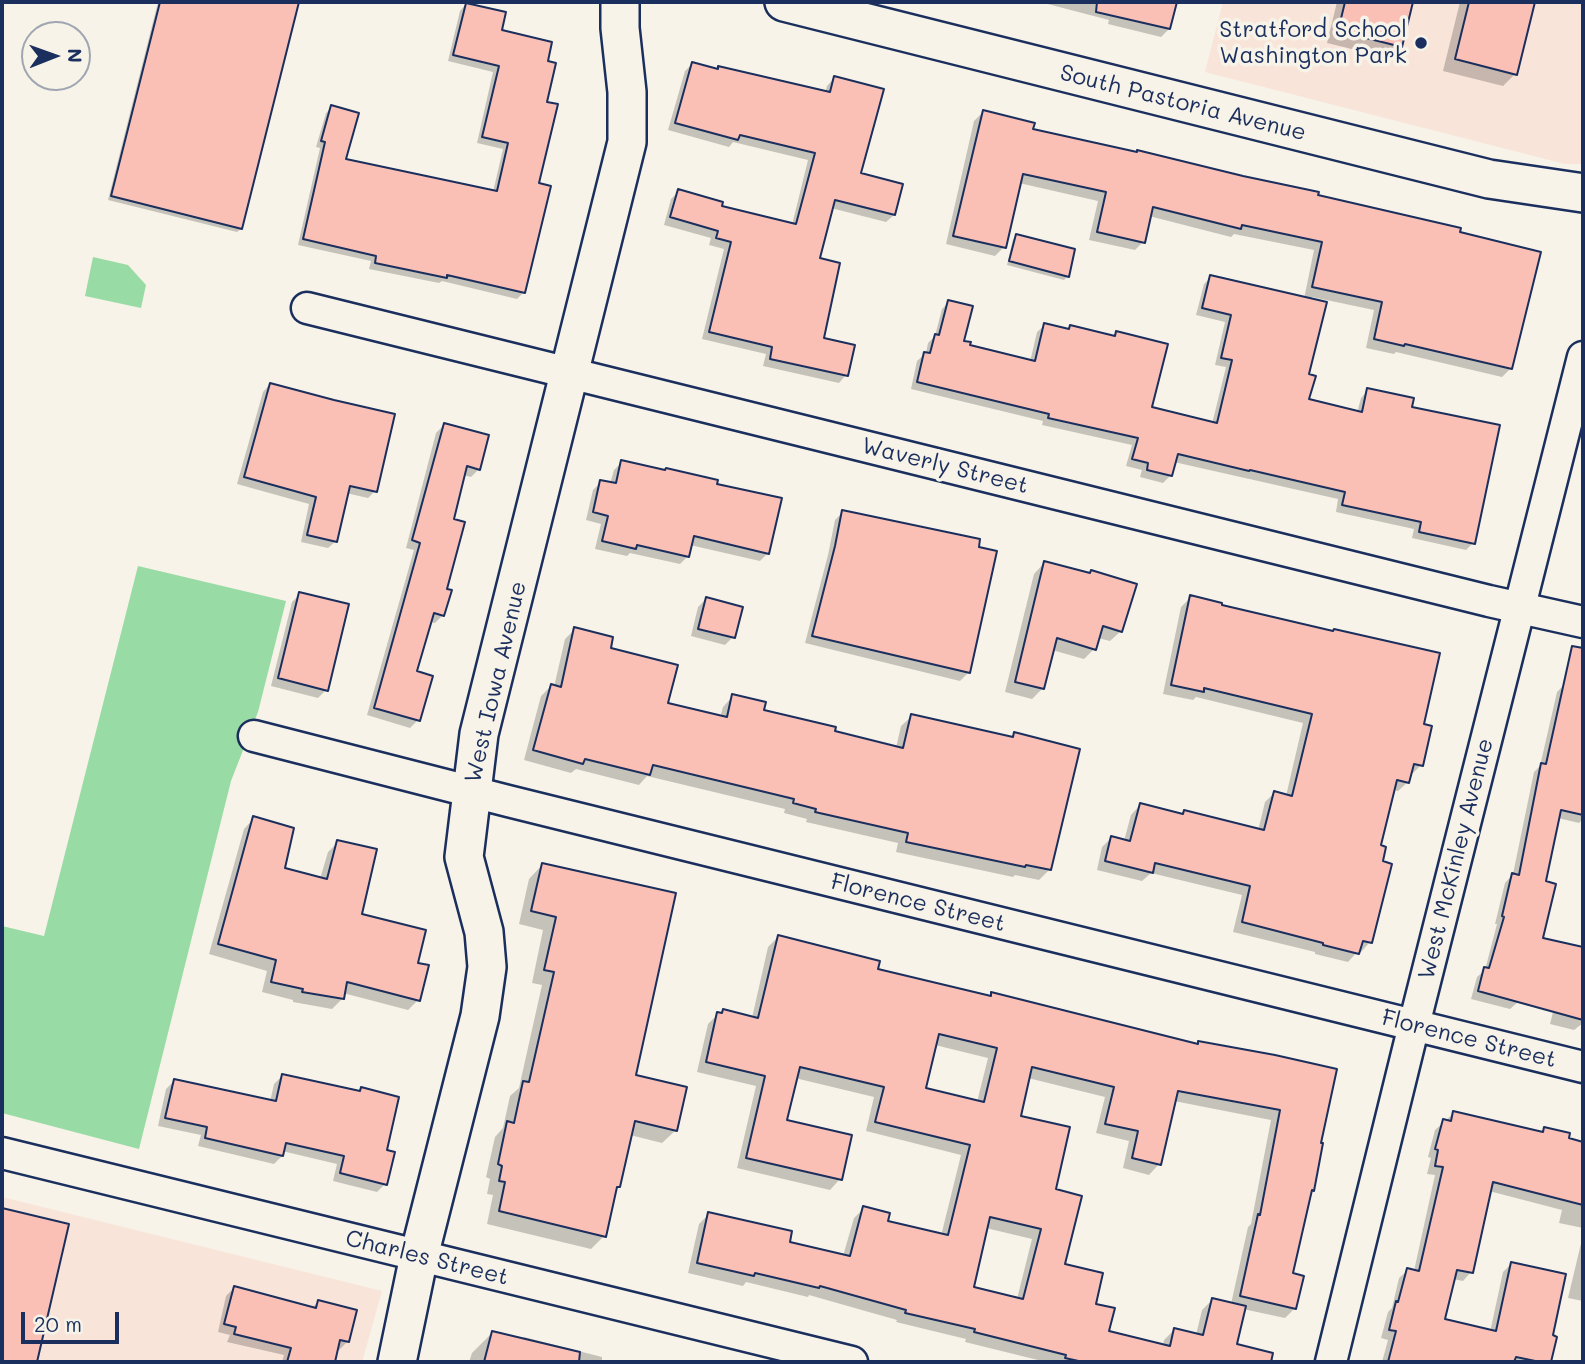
<!DOCTYPE html>
<html>
<head>
<meta charset="utf-8">
<style>
  body { margin:0 }
  #map { position:relative; width:1585px; height:1364px; overflow:hidden; background:#f7f3e8; font-family:Mali,sans-serif }
  canvas { display:block }
  .frame { position:absolute; inset:0; border:4px solid #1b2f5e; pointer-events:none }
  .north { position:absolute; left:21px; top:21px; width:70px; height:70px; box-sizing:border-box; background:#f7f3e8; border:2px solid #9fa5b1; border-radius:50%; rotate:89deg; font-size:19px; font-weight:700; line-height:28px; text-align:center; color:#1b2f5e }
  .north::after { content:''; display:block; margin:auto; width:24px; height:32px; background:#1b2f5e; clip-path:polygon(50% 0,100% 100%,50% 72%,0 100%) }
  .scale { position:absolute; left:21px; top:1312px; width:98px; height:32px; box-sizing:border-box; border:4px solid #1b2f5e; border-top:0; padding-left:9px; font-size:21px; line-height:24px; white-space:nowrap; color:#1b2f5e; -webkit-text-stroke:5px #f7f3e8; paint-order:stroke }
</style>
</head>
<body>
<div id="map">
<canvas width="1585" height="1364"></canvas>
<div class="frame"></div>
<div class="north">N</div>
<div class="scale">20 m</div>
</div>
<script>
const ctx = document.querySelector('canvas').getContext('2d');
ctx.lineJoin = 'round';
function fill(path, color) {
  ctx.fillStyle = color;
  ctx.fill(path, 'evenodd');
}
function stroke(path, color, width, dash) {
  ctx.strokeStyle = color;
  ctx.lineWidth = width;
  ctx.lineCap = dash ? 'butt' : 'round';
  ctx.setLineDash(dash || []);
  ctx.stroke(path);
}
function write(font, color, halo, rows, align = 'center') {
  ctx.font = font + ' Mali,sans-serif';
  ctx.lineWidth = 7;
  ctx.setLineDash([]);
  ctx.textBaseline = 'middle';
  ctx.strokeStyle = halo;
  ctx.fillStyle = color;
  for (const [text, x, y, turn = 0] of rows) {
    ctx.save();
    ctx.translate(x, y);
    ctx.rotate((+turn || 0) * Math.PI / 180);
    ctx.textAlign = isNaN(turn) ? turn : align;
    if (halo) ctx.strokeText(text, 0, 0);
    ctx.fillText(text, 0, 0);
    ctx.restore();
  }
}
fill(new Path2D(`
  M1223,2h360v162h-18l-360,-92z
  M2,1197l380,94 -20,71h-360z`), '#f8e4d9');
fill(new Path2D(`
  M93,257l35,8 18,20 -5,23 -56,-12z
  M138,566l148,35 -28,111 -27,69 -92,368 -137,-36v-187l42,10z`), '#99dba5');
fill(new Path2D(`
  M158,2h139l-56,227 -4,3 -129,-32z
  M1040,2h135l-6,27 -8,8 -53,-13 1,-4z
  M1337,2h75l-11,44 -12,12 -62,-15z
  M1460,2h73l-18,72 -12,12 -60,-15z
  M466,4l34,28 45,71 -8,81 12,3 -26,106 -6,6 -75,-18 -3,2 -70,-14 2,-8 -73,-16 22,-97 -4,-1 10,-34 6,-6 12,54 149,31 10,-43 -26,-6 16,-71 -45,-11 12,-50z
  M692,64l133,29 2,-7 7,-8 25,96 35,41 -8,7 -55,-14 -14,52 5,79 24,36 -7,8 -76,-17 3,-12 -64,-15 22,-90 -15,-4 2,-7 -47,-13 7,-26 8,-8 41,16 72,18 16,-65 -75,-18 -4,5 -61,-17 17,-59z
  M983,112l48,19 285,65 142,38 53,134 -9,9 -106,-25 -2,2 -28,-6 8,-38 -62,-13 -6,104 51,12 4,-15 7,-8 42,18 63,135 -7,7 -54,-12 2,-9 -78,-17 2,-13 -164,-37 -3,13 -8,8 -23,-6 2,-7 -16,-4 6,-21 -90,-20 1,-4 -132,-32 6,-28 9,-8 2,-10 7,-7 7,-27 7,-7 13,40 6,4 62,16 7,-30 8,-7 22,6 4,-4 41,10 4,-4 34,75 62,16 14,-57 -11,-2 10,-43 -29,-7 8,-31 7,-7 93,22 10,-49 -80,-16 -3,3 -82,-21 -6,26 -8,8 -46,-10 9,-39 -79,-18 -15,64 -9,9 -49,-12 28,-123z
  M1017,236l51,40 -4,4 -57,-15 6,-26z
  M270,384l105,107 -7,7 -22,-5 -10,48 -8,7 -27,-6 8,-38 -72,-20 26,-92z
  M444,425l35,44 -8,8 -8,-2 -12,45 -8,95 -8,8 -6,-1 -14,50 3,48 -8,8 -43,-13 47,-165 -8,-2 30,-115z
  M622,462l93,23 53,68 -8,8 -70,-16 -2,11 -8,8 -50,-11 -3,3 -32,-7 6,-25 -15,-4 7,-30 8,-8 9,2 4,-14z
  M843,512l125,161 -8,8 -155,-38 23,-88 7,-35z
  M1044,563l77,68 -11,10 -12,-3 -4,11 -10,10 -32,-9 -10,39 -10,10 -27,-7 29,-118z
  M300,594l26,96 -8,8 -47,-12 21,-84z
  M1191,597l29,9 202,119 -1,40 -9,9h-2l-2,8 -10,9 -5,-1 -14,57 -9,95 -9,10 -3,-1 -10,11 -33,-8v-2l-82,-20 9,-37 -91,-22 -9,8 -45,-11 5,-23 9,-9 13,3 7,-26 9,-10 41,10 3,-3 74,19 7,-29 9,-9 12,3 17,-73 -107,-26 -3,3 -30,-6 18,-87z
  M706,599l27,38 -8,8 -34,-9 7,-29z
  M575,629l34,21 57,54 54,14 3,-11 10,-11 29,15 70,21 64,16 5,-22 11,-10 99,22 4,-4 34,136 -10,10 -24,-5 -2,2 -117,-25 2,-9 -92,-21 1,-3 -23,-6 1,-4 -138,-33 -8,9 -63,-16 -5,4 -47,-13 17,-64 10,-10 3,1 11,-48z
  M1583,681v138l-4,4 -21,-5 -40,184 -8,7 -39,-10 6,-22 8,-7 12,-46h-2l10,-41 8,-9 21,-102 6,-6 17,-74 8,-8 12,3z
  M254,818l28,51 38,10 8,-27 10,-10 22,73 56,49 2,36 -10,10 -65,-17v5l-11,11 -39,-7v-2l-31,-8 5,-21 -58,-17 35,-125z
  M542,865l92,211 42,54 -14,13 -32,-8 -12,51 -4,5 -10,45 -13,13 -104,-25 6,-29 -6,-1 3,-15 -4,-2 9,-40 8,-9 7,-32 9,-8 23,-103 -10,-2 11,-53 -24,-6 10,-45z
  M778,937l98,33 113,28 3,-4 205,51 77,11 38,134 -2,2 -19,83 4,33 -10,10 -42,-9 -10,40 40,10 -1,3h-226l-81,-20 1,-3 -70,-17 1,-2 -88,-25 -1,2 -62,-15 -3,4 -55,-13 11,-49 10,-10 79,29 55,13 11,-38 10,-10 22,14 55,14 20,-81 -95,-24 8,-34 -79,-19 -10,43 55,58 -10,11 -93,-22 19,-82 -59,-14 11,-48 10,-10h2l3,-3 29,7 16,-71zM935,1045l53,13 -11,44 -53,-13zM1028,1078l77,19 -9,36 33,8 -6,27 26,7 10,-11 15,-63 97,19 -20,104 -3,3 -17,77 -19,-4 -10,10 -6,25 -22,-5 -10,10 -1,6 -56,-14 -13,-27 -31,-40 -9,-74 -35,-74zM986,1228l46,11 -15,60 -45,-11z
  M1577,947l6,2v74l-9,7 -24,-6 17,-67z
  M282,1076l76,17 3,-4 24,95 -8,8 -44,-11 4,-17 -55,-13v5l-8,8 -76,-18 3,-11 -43,-9 8,-37 8,-8 96,21 4,-18z
  M1454,1113l86,20 5,-4 22,11 16,3v85l-24,-5 3,-13 -73,-19 -18,81 -8,9 -10,-2 -10,41 47,12 13,-60 8,-8 39,73 5,1 -6,24h-167l6,-22 -7,-2 7,-26 4,-4 7,-30 9,-8 6,1 21,-96 -8,-1 4,-16 -3,-1 7,-27z
  M2,1210l65,15 -32,137h-33z
  M1583,1235v66l-15,-3z
  M234,1288l78,20 6,-6 29,40 -8,8 -3,-1 -3,13h-51l2,-7 -57,-13 3,-7 -12,-3 8,-36z
  M492,1333l29,7 3,-3 78,20v4l5,1h-138l3,-9z`), '#0003');
const building = new Path2D(`
  M160,2h139l-57,227 -131,-33z
  M1097,2h80l-7,27 -74,-17z
  M1345,2h68l-11,45 -64,-16z
  M1469,2h66l-18,73 -62,-16z
  M466,3l40,9 -4,18 50,12 -4,19 8,2 -9,39 11,2 -19,79 12,3 -26,107 -78,-18v3l-72,-15 1,-7 -73,-17 22,-97 -4,-1 10,-36 28,8 -13,46 151,32 11,-48 -26,-6 17,-71 -46,-11z
  M692,62l26,7v-3l112,26 4,-16 50,13 -23,84 42,11 -8,31 -60,-15 -15,58 20,5 -16,75 31,7 -7,31 -78,-17 2,-12 -63,-15 22,-90 -15,-4 2,-7 -48,-14 8,-28 45,13 -1,4 74,18 19,-71 -75,-18 -2,5 -63,-17z
  M983,110l52,13 -2,6 104,23v-2l106,26 76,16 -1,3 143,33 -1,4 81,20 -29,117 -107,-25 -1,2 -30,-7 8,-37 -70,-15 10,-45 -80,-17 -1,4 -88,-22 -8,36 -48,-11 9,-40 -83,-18 -17,74 -53,-12z
  M1016,234l59,15 -6,28 -60,-16z
  M1210,275l117,27 -18,72 7,2 -7,23 53,13 5,-24 47,10 -2,9 88,18 -25,119 -56,-12 2,-10 -79,-17 3,-13 -95,-22 -1,1 -71,-17 -6,22 -25,-6 1,-7 -16,-4 6,-21 -90,-20 1,-4 -132,-32 7,-30 6,1 5,-19 4,1 9,-35 25,6 -9,35 7,1 -1,3 65,16 9,-38 25,6 1,-4 45,11 1,-5 52,13 -16,63 65,16 15,-63 -11,-2 10,-43 -29,-7z
  M270,383l64,17 61,14 -18,78 -27,-6 -13,56 -30,-7 9,-38 -72,-20z
  M444,423l45,12 -9,35 -13,-4 -13,53 11,3 -18,67 5,1 -8,26 -10,-3 -17,58 16,5 -13,45 -46,-13 46,-165 -8,-3z
  M621,460l44,10 1,-2 52,12 -1,4 65,14 -13,56 -75,-18 -5,21 -52,-12 -1,4 -34,-8 6,-25 -15,-4 7,-32 16,3z
  M842,510l138,29 -1,8 18,4 -27,122 -158,-37 23,-90z
  M1044,561l46,12 1,-3 46,14 -15,48 -19,-6 -7,24 -39,-12 -13,51 -29,-7z
  M299,592l50,12 -21,87 -50,-13z
  M1190,595l32,8v2l111,26 1,-2 106,24 -16,71 8,2 -9,40 -9,-2 -5,19 -12,-3 -16,65 5,2 -3,14 9,3 -20,79 -9,-2 -4,13 -36,-9v-2l-81,-21 8,-36 -95,-23 -2,10 -48,-12 6,-25 19,5 10,-38 43,11 1,-4 80,20 10,-39 18,5 20,-82 -108,-26v4l-33,-7z
  M706,597l37,10 -8,31 -37,-9z
  M574,627l39,10 -2,11 67,17 -10,38 59,14 5,-23 34,8 -2,8 72,17 -1,4 68,17 8,-34 102,23 1,-5 66,17 -29,121 -25,-5 -1,2 -119,-25 2,-9 -93,-21 1,-3 -23,-6 1,-4 -141,-34 -3,10 -65,-16 -2,5 -50,-14 18,-66 10,3z
  M1572,646l11,2v167l-22,-5 -15,71 10,3 -13,54 40,9v73l-105,-29 6,-24 5,1 15,-51 -2,-1 10,-43 7,2 22,-112 5,1z
  M253,816l41,12 -9,40 42,11 10,-39 40,9 -15,65 64,16 -8,33 11,2 -9,36 -73,-19 -3,17 -42,-7 1,-3 -32,-7 5,-22 -58,-16z
  M542,863l134,30 -40,182 51,12 -10,44 -42,-10 -15,66h-3l-11,50 -107,-26 6,-29 -6,-1 3,-15 -4,-2 9,-43 7,2 9,-42 6,1 25,-110 -10,-2 12,-53 -25,-6z
  M778,935l102,26 -2,8 113,27v-4l207,52v-3l77,14 62,14 -16,74h2l-9,48 -2,-1 -19,83 11,3 -8,33 -56,-13 18,-82 2,1 20,-105 -102,-19 -17,74 -29,-7 6,-27 -33,-7 9,-37 -82,-20 -11,49 49,11 -14,62 26,7 -17,68 38,9 -7,31 19,4 -6,23 61,15 4,-18 29,7 9,-37 34,8 -9,38 36,9 -2,9h-188l-18,-4 1,-3 -92,-23 1,-3 -70,-16 1,-3 -86,-24 -1,2 -64,-15 -1,3 -57,-13 11,-51 84,19 -2,11 60,14 13,-50 27,7 -2,8 60,14 22,-90 -95,-23 9,-35 -84,-20 -13,53 65,15 -10,45 -96,-22 19,-82 -59,-14 11,-50 5,1 1,-4 35,9zM939,1034l58,14 -13,54 -58,-14zM990,1217l51,12 -18,70 -49,-12z
  M282,1074l78,17 1,-4 38,10 -12,53 8,2 -8,33 -47,-12 4,-17 -58,-13 -3,13 -78,-18 2,-11 -42,-9 9,-39 102,22z
  M1453,1111l90,21 1,-5 26,6 -1,5 14,4v63l-90,-23 -20,91 -16,-3 -12,49 51,12 15,-69 55,12 -13,61 4,2 -6,25h-11l-24,-5 -2,5h-126l8,-31 -7,-1 7,-29 2,1 9,-34 12,3 24,-104 -8,-1 3,-16 -3,-1 8,-30 8,2z
  M2,1208l67,16 -32,138h-35z
  M234,1286l82,22 2,-8 39,10 -8,32 -9,-2 -5,22h-48l4,-14 -57,-14 2,-7 -12,-3z
  M492,1331l88,21 -1,10h-95z`);
fill(building, '#fbc0b5');
stroke(building, '#1b2f5e', 2);
const minor = new Path2D(`
  M307,308l1182,293 94,21
  M254,736l254,65 1075,266
  M2,1153l850,209
  M1331,1362l83,-337 169,-668`);
const tertiary = new Path2D(`
  M784,2l705,177 94,14
  M397,1362l22,-106 61,-240 7,-49 -3,-35 -20,-75 15,-123 148,-592v-50l-7,-64v-26`);
stroke(minor, '#1b2f5e', 35);
stroke(tertiary, '#1b2f5e', 42);
stroke(minor, '#f7f3e8', 30);
stroke(tertiary, '#f7f3e8', 37);
for (const [x, y, r, color] of [
  [1421,43,7,"#1b2f5e"]
]) {
  const dot = new Path2D();
  dot.arc(x, y, r, 0, 2 * Math.PI);
  ctx.fillStyle = color;
  ctx.fill(dot);
  stroke(dot, '#f7f3e8', 2.5);
}
write('23px', '#1b2f5e', '#f7f3e8', [
  ["Stratford School",1407,30],
  ["Washington Park",1407,56]
], 'right');
write('23px', '#1b2f5e', '#f7f3e8', [
  ["South Pastoria Avenue",1183,103,14],
  ["Waverly Street",945,466,14],
  ["West Iowa Avenue",496,682,-77],
  ["West McKinley Avenue",1456,859,-76],
  ["Florence Street",918,903,14],
  ["Florence Street",1469,1039,14],
  ["Charles Street",427,1258,14]
]);
</script>
</body>
</html>
